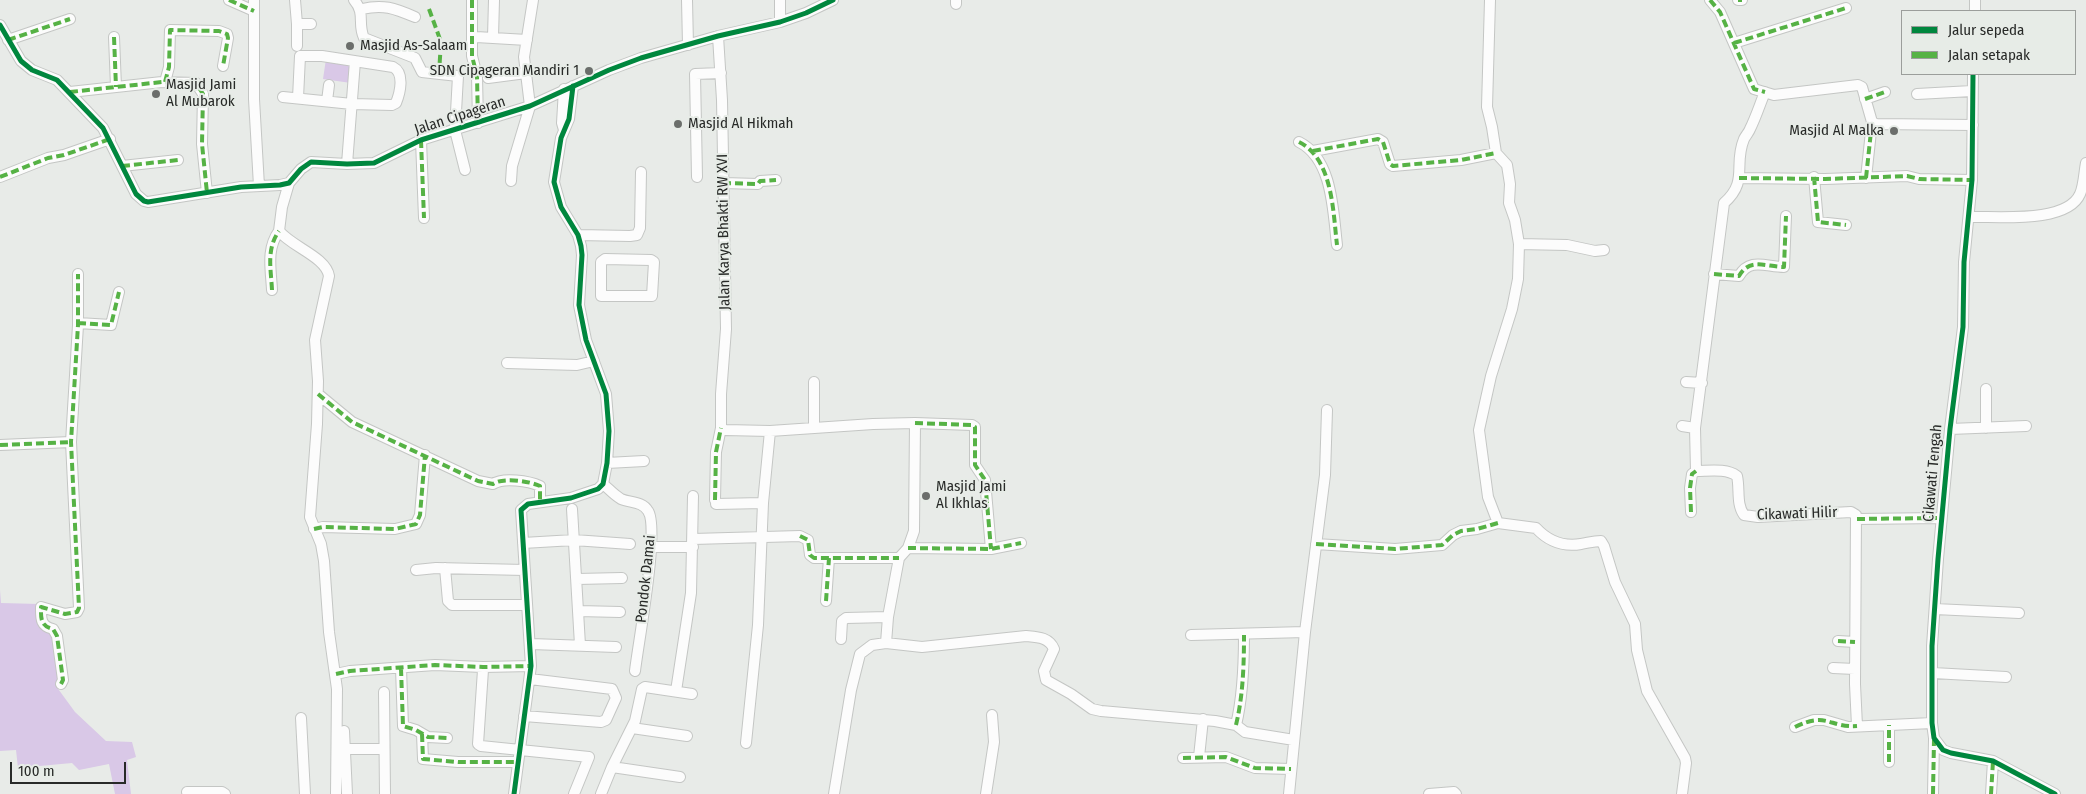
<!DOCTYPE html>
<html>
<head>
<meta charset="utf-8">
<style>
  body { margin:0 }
  #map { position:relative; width:2086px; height:794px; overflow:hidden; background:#e8ebe8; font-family:"Fira Sans Condensed",sans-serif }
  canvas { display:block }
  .legend { position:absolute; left:1901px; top:10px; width:175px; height:65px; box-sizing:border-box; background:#e7ece7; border:1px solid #9b9e9b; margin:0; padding:6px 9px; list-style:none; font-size:15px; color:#282a28 }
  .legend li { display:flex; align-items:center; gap:10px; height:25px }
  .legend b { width:25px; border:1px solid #9b9e9b }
  .scale { position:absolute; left:10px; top:762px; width:116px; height:22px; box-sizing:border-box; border:2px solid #282a28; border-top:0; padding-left:6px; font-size:15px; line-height:18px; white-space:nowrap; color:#282a28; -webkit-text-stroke:4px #e7ece7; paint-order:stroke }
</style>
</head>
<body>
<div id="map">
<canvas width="2086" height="794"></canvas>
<ul class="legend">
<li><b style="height:6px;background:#00873e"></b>Jalur sepeda</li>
<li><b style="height:6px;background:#56b245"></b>Jalan setapak</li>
</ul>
<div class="scale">100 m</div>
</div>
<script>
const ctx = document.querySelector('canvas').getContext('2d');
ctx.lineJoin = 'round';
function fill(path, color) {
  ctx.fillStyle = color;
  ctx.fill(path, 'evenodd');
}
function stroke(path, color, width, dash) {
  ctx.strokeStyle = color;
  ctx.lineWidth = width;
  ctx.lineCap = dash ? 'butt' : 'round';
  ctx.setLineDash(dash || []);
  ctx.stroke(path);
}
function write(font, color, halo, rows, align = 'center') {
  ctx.font = font + ' "Fira Sans Condensed",sans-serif';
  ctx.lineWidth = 4;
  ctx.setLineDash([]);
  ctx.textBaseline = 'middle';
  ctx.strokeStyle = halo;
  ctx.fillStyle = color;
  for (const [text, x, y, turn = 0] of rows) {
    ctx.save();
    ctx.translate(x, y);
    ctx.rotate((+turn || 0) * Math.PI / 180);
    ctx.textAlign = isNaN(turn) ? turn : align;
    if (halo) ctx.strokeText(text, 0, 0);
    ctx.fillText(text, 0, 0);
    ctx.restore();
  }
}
fill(new Path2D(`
  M326,59l26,3 -1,21 -28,-4z
  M0,590l1,13 38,1 1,23 14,5 6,51 -4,3 19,26 31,29 26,1 4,15 -9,3 4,34h-16l-6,-30 -30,6 -7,-7 -54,5 -2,-18 -16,1z`), '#d9c8e7');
const minor = new Path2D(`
  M229,0l25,11
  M254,0v99l5,87
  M295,0l2,24v22
  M354,0c12,14 3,23 10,38l51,20 7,14 36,4 -3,54 10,40
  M472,0v56l5,20 1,47
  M687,0l1,45
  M780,0v22
  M1490,0l-3,107 5,20 4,26 11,12 3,19 -1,19 6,17 4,24 -1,35 -6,30 -21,67 -12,54 9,67 10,26
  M1710,0l10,12 34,77 20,6 84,-10 4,2 10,35 4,2 97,1
  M1738,0h4
  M1975,0v11
  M956,4v-4
  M362,9c21,-5 32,-1 53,8
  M297,24h14
  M0,25l21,36 11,9 25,10 46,48 33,66 8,7 4,1 93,-15 39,-2 9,-2 12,-14 10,-7 36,2 27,-1 47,-23 109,-34 79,-36 32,-12 77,-22 62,-14 26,-9 27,-13
  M114,37l2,50
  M476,37l51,3
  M493,37l1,-37
  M8,40l62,-21
  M1734,43l112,-35
  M1973,74l-1,106 -8,82 -1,65 -13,102 -12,130 -6,87v77l2,15 9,12 8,3 42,8 62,33
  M488,78l38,-5
  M165,82l4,-15 1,-37 49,1 8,3 1,4 -5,28
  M70,92l92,-10 34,1 7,11 -1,50 5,49
  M1917,94l55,-3
  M283,97l69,7 40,1 4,-2c4,-10 9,-30 -3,-36l-71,-11h-22l-2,42
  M1865,99l20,-7
  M327,101l2,-16
  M564,130l-2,-7 2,-34
  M421,140l3,78
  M1299,142c34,17 34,70 38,103
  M1313,151l65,-12 5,3 7,22 3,2 68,-6 35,-7
  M347,164l8,-103
  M122,166l56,-6
  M0,177l48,-19 16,-3 46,-16
  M697,177l-2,-103 26,-1
  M1814,177l4,45 28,3
  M1739,178l86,1 82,-3 12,3 53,1
  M1866,178l6,-56
  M511,181l1,-15 18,-60 -6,-49 9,-57
  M289,183l-7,24 -3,24c13,16 47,26 50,45l-14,64 3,41 -1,43 -7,93 11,27 3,17 5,71 8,57 -1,105
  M723,183l35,1 2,-3 16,-1
  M1969,217c27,-1 98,7 111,-23 4,-9 4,-21 6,-31
  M578,235l52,1 7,-1 3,-7 1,-56
  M1519,244l48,1 28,6 9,-1
  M605,259l46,1 3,2 -2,34h-51v-34z
  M1714,274l25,2c11,-19 27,-9 45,-9l2,-51
  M272,290c-1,-21 -6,-41 7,-59
  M78,323l33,2 8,-33
  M507,363l70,2 17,-4
  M814,382v46
  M1686,382l16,1
  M1986,389v39
  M318,394l34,28 126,59 15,3c10,-7 36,-3 47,2v16
  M915,423l57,2 3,2v38l10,15 6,69
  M1682,426l13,2
  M721,428l4,2 45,1 103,-7 42,-1 -1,108 -6,17 -9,10 -11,59 -2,26
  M1950,429l76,-3
  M0,445l71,-3
  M607,463l37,-2
  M1696,471c13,0 30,-3 41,5 3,13 -1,28 7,39l14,2 93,-5 5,3 -1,169 2,42
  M1696,471l-1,-43 29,-225c25,-22 9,-38 20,-64 2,-4 5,-7 6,-10 6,-12 10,-25 15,-37
  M603,484c6,5 11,11 18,15 9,4 21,2 27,12 12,17 -10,133 -13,160
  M715,500l1,-48 5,-24v-34l5,-65 -4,-229 -4,-64
  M716,504l47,-1
  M572,509l8,136
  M1691,512l-1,-24 2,-14 4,-3
  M1857,519l84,-1
  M314,529l9,-2 72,2 21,-5 4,-9 5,-60
  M693,539l107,-3 8,4 2,15 4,3h85
  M523,543l51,-3 56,4
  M1316,544l79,5 47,-4 11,-10 8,-4 16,-2 21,-6 38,5c12,13 27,19 45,16 7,-1 12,-3 20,-3l3,5 11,36 20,42 2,26 10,41 38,67 1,5 -4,31
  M651,547h42
  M908,548l83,1 30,-6
  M445,568l3,33 4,4h75
  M416,570l20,-2 89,2
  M577,579l45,-1
  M826,601l3,-43
  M1935,609l84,4
  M578,611l42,1
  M1191,635l114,-3
  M841,639l1,-18 4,-3 42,-1
  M1838,641l17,1
  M531,644l85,3
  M401,668l2,58 13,4 12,7 19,1
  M1833,668l22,1
  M483,670l-5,74 3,2 108,11 -15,37
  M1933,673l73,4
  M336,674l14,-3 85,-6 48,2 48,-1
  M61,684l2,-4 -6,-44 -4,-7c-13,-3 -12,-11 -12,-22l24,7 12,-2 2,-4 -8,-166 7,-117v-51
  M676,691l15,-98 2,-97
  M384,692l1,102
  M524,716l77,6 5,-2 10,-22 -4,-9 -82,-10
  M301,718l4,76
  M1236,725c7,-29 8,-60 8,-90
  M1795,727l19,-7h10l24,7 84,-4
  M632,728l55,8
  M344,731l3,63
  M422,734l1,25 35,3h60
  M746,743l12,-118 5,-122 7,-72
  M339,749h44
  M1199,757l4,-38
  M1183,758l43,-1 29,11 36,1
  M1889,762v-37
  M612,767l68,10
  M187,792h35l3,2
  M514,794l17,-128 -10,-156 7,-6 43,-6 27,-9 5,-5 4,-21 2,-32 -3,-37 -20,-54 -7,-35 3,-50 -1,-9 -3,-11 -17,-28 -7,-25 7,-44 8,-19 4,-33
  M601,794l11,-27 23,-46 7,-32 3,-2 47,7
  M834,794l17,-104 9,-36 12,-9 14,-2 36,4 104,-11c11,1 23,1 28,13l-10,22 2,9 25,14 21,15 9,2 114,10 21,4 9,7 49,8
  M986,794l8,-52 -2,-27
  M1289,794l16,-162 20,-157 2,-65
  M1429,794l25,-2 2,2
  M1933,794l1,-55
  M1991,794l2,-33`);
stroke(minor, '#c4c6c4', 12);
stroke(minor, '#fcfcfc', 10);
stroke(new Path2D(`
  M229,0l25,11
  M472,0v56l5,20 1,47
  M1710,0l10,12 34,77 11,3
  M1738,0h4
  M429,9l12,33 -2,31
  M114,37l2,50
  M8,40l62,-21
  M1734,43l112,-35
  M165,82l4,-15 1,-37 49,1 8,3 1,4 -5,28
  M70,92l92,-10 34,1 7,11 -1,50 5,49
  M1865,99l20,-7
  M421,140l3,78
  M1299,142c34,17 34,70 38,103
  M1313,151l65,-12 5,3 7,22 3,2 68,-6 35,-7
  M122,166l56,-6
  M0,177l48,-19 16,-3 46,-16
  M1814,177l4,45 28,3
  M1739,178l86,1 82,-3 12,3 53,1
  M1866,178l6,-56
  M723,183l35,1 2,-3 16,-1
  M1714,274l25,2c11,-19 27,-9 45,-9l2,-51
  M272,290c-1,-21 -6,-41 7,-59
  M78,323l33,2 8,-33
  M318,394l34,28 126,59 15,3c10,-7 36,-3 47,2v16
  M915,423l57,2 3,2v38l10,15 6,69
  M0,445l71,-3
  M715,500l1,-48 5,-24
  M1691,512l-1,-24 2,-14 4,-3
  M1857,519l84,-1
  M314,529l9,-2 72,2 21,-5 4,-9 5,-60
  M800,536l8,4 2,15 4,3h85
  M1316,544l79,5 47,-4 11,-10 8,-4 16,-2 21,-6
  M908,548l83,1 30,-6
  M826,601l3,-43
  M1838,641l17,1
  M401,668l2,58 13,4 12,7 19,1
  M336,674l14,-3 85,-6 48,2 48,-1
  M61,684l2,-4 -6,-44 -4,-7c-13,-3 -12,-11 -12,-22l24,7 12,-2 2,-4 -8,-166 7,-117v-51
  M1236,725c7,-29 8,-60 8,-90
  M1795,727c32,-16 34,1 62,-1
  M422,734l1,25 35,3h60
  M1183,758l43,-1 29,11 36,1
  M1889,762v-37
  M1933,794l1,-54
  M1991,794l2,-33`), '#56b245', 4, [8, 4]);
stroke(new Path2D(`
  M0,25l21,36 11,9 25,10 46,48 33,66 8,7 4,1 93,-15 39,-2 9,-2 12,-14 10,-7 36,2 27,-1 47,-23 109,-34 79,-36 32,-12 77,-22 62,-14 26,-9 27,-13
  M1973,74l-1,106 -8,82 -1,65 -13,102 -12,130 -6,87v77l2,15 9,12 8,3 42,8 62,33
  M514,794l17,-128 -10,-156 7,-6 43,-6 27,-9 5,-5 4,-21 2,-32 -3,-37 -20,-54 -7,-35 3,-50 -1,-9 -3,-11 -17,-28 -7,-25 7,-44 8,-19 4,-33`), '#00873e', 5);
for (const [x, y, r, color] of [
  [350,46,5,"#6b6e6b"],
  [589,71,5,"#6b6e6b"],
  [156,94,5,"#6b6e6b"],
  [678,124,5,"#6b6e6b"],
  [1894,131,5,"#6b6e6b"],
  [926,496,5,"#6b6e6b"]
]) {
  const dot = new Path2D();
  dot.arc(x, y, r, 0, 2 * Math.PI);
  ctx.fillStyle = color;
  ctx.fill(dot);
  stroke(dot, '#e7ece7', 2);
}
write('15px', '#282a28', '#e7ece7', [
  ["Masjid As-Salaam",360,46],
  ["SDN Cipageran Mandiri 1",579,71,"right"],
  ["Masjid Jami",166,85],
  ["Al Mubarok",166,102],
  ["Masjid Al Hikmah",688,124],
  ["Masjid Al Malka",1884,131,"right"],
  ["Masjid Jami",936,487],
  ["Al Ikhlas",936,504]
], 'left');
write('15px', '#282a28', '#e7ece7', [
  ["Jalan Cipageran",460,116,-18],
  ["Jalan Karya Bhakti RW XVI",724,232,-91],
  ["Cikawati Tengah",1933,473,-85],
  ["Cikawati Hilir",1797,514,-2],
  ["Pondok Damai",646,579,-84]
]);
</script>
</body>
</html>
